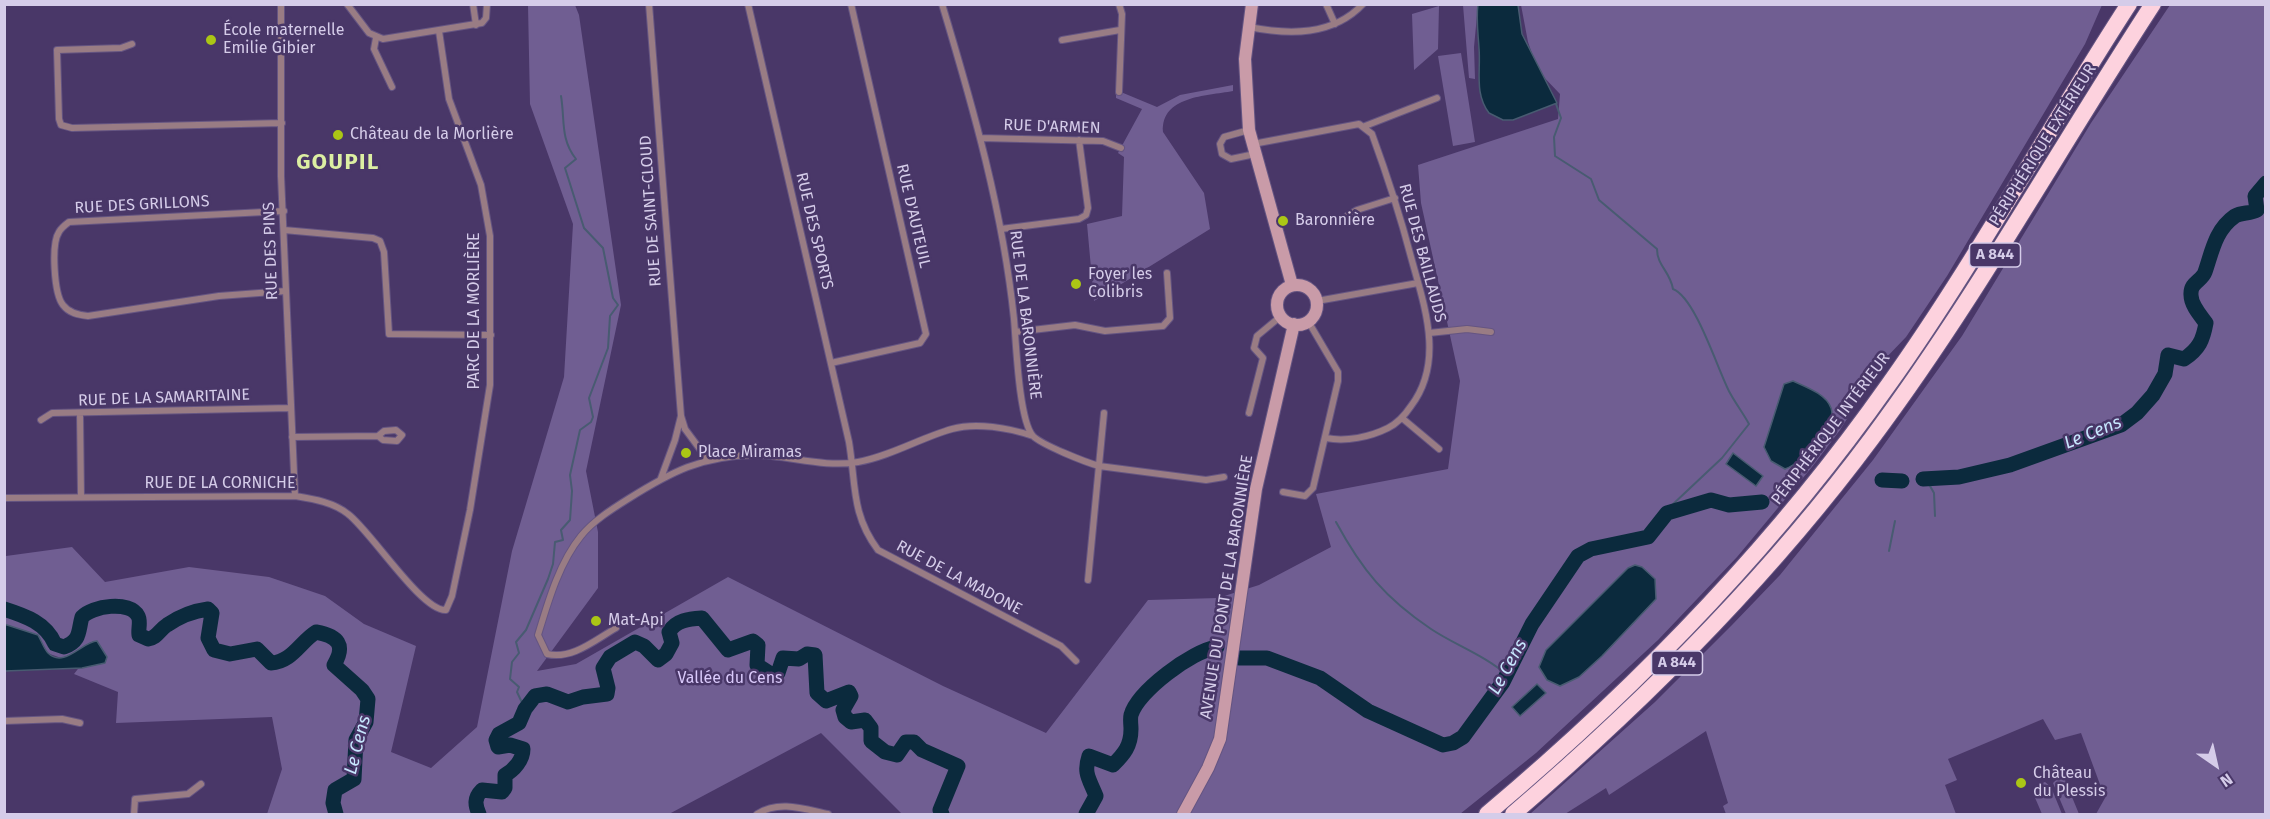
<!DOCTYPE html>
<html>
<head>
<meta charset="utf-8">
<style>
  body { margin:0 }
  #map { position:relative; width:2270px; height:819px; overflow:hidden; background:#493768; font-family:"Fira Sans",sans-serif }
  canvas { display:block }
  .frame { position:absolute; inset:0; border:6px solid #d5cce9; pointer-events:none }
  .north { position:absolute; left:2186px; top:735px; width:60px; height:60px; -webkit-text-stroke:4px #493768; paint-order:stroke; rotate:146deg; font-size:16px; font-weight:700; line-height:24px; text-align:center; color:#d5cce9 }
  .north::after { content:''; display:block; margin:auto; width:21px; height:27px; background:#d5cce9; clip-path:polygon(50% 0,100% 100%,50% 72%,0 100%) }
</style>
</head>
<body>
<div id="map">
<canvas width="2270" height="819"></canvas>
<div class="frame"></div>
<div class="north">N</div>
</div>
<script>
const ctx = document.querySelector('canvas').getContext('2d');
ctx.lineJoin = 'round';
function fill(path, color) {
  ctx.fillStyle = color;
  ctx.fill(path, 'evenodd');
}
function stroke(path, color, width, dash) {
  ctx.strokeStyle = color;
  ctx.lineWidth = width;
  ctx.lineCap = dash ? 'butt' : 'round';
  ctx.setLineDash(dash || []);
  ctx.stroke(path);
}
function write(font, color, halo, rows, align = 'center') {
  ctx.font = font + ' "Fira Sans",sans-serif';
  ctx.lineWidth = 5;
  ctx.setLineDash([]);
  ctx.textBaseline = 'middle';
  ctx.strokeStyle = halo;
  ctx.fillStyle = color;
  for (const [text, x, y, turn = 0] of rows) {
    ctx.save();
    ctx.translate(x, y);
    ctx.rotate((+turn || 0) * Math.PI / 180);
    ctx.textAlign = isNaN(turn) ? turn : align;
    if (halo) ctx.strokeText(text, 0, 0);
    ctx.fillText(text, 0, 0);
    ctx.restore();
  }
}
fill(new Path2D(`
  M528,5h47l4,10 42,290 -35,166 12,61v56l-61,83 39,-7 152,-87 215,109 103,47 102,-133 70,-2 41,-13 72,-38 -15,-53 132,-25 12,-88 -39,-178 -3,-38 140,-46 2,-25 -22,-23 -10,-29 -7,-37h581l-17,39 -138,232 -41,61 -23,24 -43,69 -28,37 -75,90 -79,83 -122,113 -76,61h-558l-81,-81 -152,81h-402l15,-45 -10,-52 -156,6 2,-31 -44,-18 7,-9 -34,-12 -42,-25 -1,-68 2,-4 66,-9 33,35 84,-15 80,10 56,19 39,28 52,22 -25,106 40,16 46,-41 35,-176 52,-174 9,-153 -43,-120z
  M1463,5h15l-4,42 1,32 -6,-1z
  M2170,5h95v809h-169l9,-16 -24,-65 -26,7 -12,-21 -95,40 9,21 -12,5 11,29h-230l-3,-8 5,-3 -22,-72 -97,64 -3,-7 -41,26h-35l125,-112 77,-77 48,-50 93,-115 89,-124 129,-213z
  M1439,6l-1,43 -24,21 -2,-56z
  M1461,53l14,89 -22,4 -15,-90z
  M1233,85v6c-27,5 -72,5 -70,41l41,61 6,36 -116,72 -7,-77 35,-8 2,-59 -6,-4 24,-44 -26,-11v-8l41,17 23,-12z
  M2059,777l6,3 14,34h-13l-13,-31z
  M2045,782l6,5 11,27h-20l-9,-21 5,-8z`), '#705e92');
const water = new Path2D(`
  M1478,4l40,1 4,29 35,69 -44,17h-10l-14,-7c-15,-20 -8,-42 -10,-65 -1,-16 -3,-28 -1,-44z
  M1793,381c13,6 33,13 38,27 7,20 -29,55 -46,61l-14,-8 -7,-14 20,-63z
  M1733,453l30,23 -7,10 -30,-22z
  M1635,565l7,2 13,12 1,20 -54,57 -23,21 -19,9 -13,-6 -8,-13 7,-17 82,-82z
  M4,624l34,11c3,5 6,14 10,18 16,16 35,-12 49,-12l10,16 -2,6 -23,5 -77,3z
  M1537,684l9,9 -26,23 -8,-9z`);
fill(water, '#0b2a3d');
stroke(water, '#485b71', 1.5);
stroke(new Path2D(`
  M1556,104l5,14 -7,19 1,19 36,23 8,21 58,49c0,17 13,22 16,40 23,9 45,82 57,104 6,11 13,20 19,31l-27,34 -51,48 -4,7
  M1926,479l8,14 1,23
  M1336,522c26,48 49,76 95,107 24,16 53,26 76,46
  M1889,551l6,-30
  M525,709l-8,-17 2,-5 -9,-8 2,-17 7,-9 -3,-11 10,-12 22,-51 5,-15 2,-22 8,-2 -2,-10 9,-10 2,-29 -2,-16 10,-45 11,-8 2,-5 -4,-19 19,-50 2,-32 8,-11 -5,-7 -10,-50 -19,-20 -19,-60 11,-9c-16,-20 -11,-40 -15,-63`), '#485b71', 2);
stroke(new Path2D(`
  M1923,479l36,-2 51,-12 111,-40 16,-12 16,-18 12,-21 3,-19 16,4c15,-10 19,-19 22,-36 -6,-8 -15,-18 -15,-28 -1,-13 11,-14 14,-23 7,-20 10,-42 30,-56 7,-4 15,-2 22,-6l-2,-14 11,-13
  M1882,480l20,1
  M4,609c22,7 42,14 51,35l9,3c17,-6 14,-16 18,-30 10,-11 48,-17 56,-1 3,5 0,13 1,19l9,4c9,-1 11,-9 19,-14 13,-9 26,-14 41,-16l4,4 -4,25 6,12 16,4 27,-5 14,14c21,-1 29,-21 45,-31 22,4 30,13 18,33l28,25 6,9 -2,23 -10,18 -2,39 -19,11 -2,13 3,11
  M1239,658h28l53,20 48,33 75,34 10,-2 10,-6 40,-55 29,-58 46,-68 13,-7 57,-12 19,-24 44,-13 18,5 33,-3
  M479,814c-4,-9 -5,-16 3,-24l20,2 3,-4v-13c9,-5 18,-15 18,-26l-13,-4 -12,2 -2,-7 3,-6 20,-11 6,-14 10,-13 12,-2 21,8 15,-5 24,-3 1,-6 -5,-20 7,-11 25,-15 9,4 14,14 8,-6 6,-11 -3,-11c7,-12 20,-13 33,-14l26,32 25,-9 5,4 -1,20 17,11 4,-3 5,-15 16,1 8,-5 8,1 2,38 9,8 23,-9 2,4 -8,14 2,7 6,5 14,-2 6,8v13l14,11 12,3 9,-13h8l8,8 36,16 -18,44 2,4
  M1086,814l10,-18c-6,-16 -13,-22 -7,-40l24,9c11,-11 18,-19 18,-36 0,-4 -1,-10 0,-14 7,-24 61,-64 86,-68`), '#0b2a3d', 15);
const street = new Path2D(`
  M281,4v172l14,320
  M347,4l22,29 14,6 99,-16 4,-5 1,-14
  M473,4l3,21
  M649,4l32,412 -6,24 -14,38
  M748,4l101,438c7,42 2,72 29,108l183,96 15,15
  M942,4c31,103 61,208 72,315 2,23 5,102 19,117 9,9 52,26 66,30l107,14 18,-3
  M1119,4l3,10 -3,78
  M1326,4l9,20
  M1249,27c40,8 84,9 114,-23
  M376,38l-2,11 18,38
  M1062,40l58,-10
  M132,44l-11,4 -64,2 2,69 2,6 11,3 210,-5
  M1365,126l72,-28
  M1249,130l-25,7 -4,7 2,10 9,5 24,-5
  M980,138l123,3 18,7
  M1253,144l106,-20 13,10c15,41 28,81 39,123 13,48 34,104 0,149 -6,9 -13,17 -23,22 -18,9 -42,14 -62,10
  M284,211l-215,11c-4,3 -8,6 -10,10 -8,12 -5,62 4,73 6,8 15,10 25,11l131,-20 67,-5
  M1347,216l10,-6 38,-12
  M1001,229l78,-10 7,-4 2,-7 -9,-68
  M284,230l89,8 7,3 4,11 5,82 102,1
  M1317,301l101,-18
  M1015,332l60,-7 30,6 58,-5 7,-8 -3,-45
  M1429,333l38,-4 24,3
  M831,363l89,-20 6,-9 -75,-330
  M1249,413l14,-55 -9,-10 3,-12 24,-20
  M80,414l1,83
  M681,416l4,13 23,31
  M1402,418l37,31
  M41,420l11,-7 238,-5
  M292,437l86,-1 6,-5 12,-1 6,5 -5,6 -14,-1 -5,-4
  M1283,492l22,4 8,-8 25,-107v-9l-30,-51
  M4,498l291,-2c18,3 38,6 53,18 22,16 74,98 98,96l6,-14 18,-86 20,-125v-149l-9,-51 -32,-86 -10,-68
  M1088,580l16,-167
  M616,628c-21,12 -44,32 -69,26l-9,-19c10,-33 21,-72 43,-99 12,-15 31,-27 47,-37 43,-27 73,-43 126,-44 34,0 69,13 104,7 33,-6 62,-24 94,-33 24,-7 57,-1 81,7
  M4,721l58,-2 18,4
  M134,814l1,-15 53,-5 13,-10
  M757,814c22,-14 47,-5 71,0`);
const secondary = new Path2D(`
  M1252,4l-7,55 4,71 43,155
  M1277 305a20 20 0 1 1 40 0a20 20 0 1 1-40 0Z
  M1183,814l25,-46 12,-29 36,-250 38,-165`);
const highway = new Path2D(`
  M1487,814c151,-127 288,-268 402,-430 87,-122 158,-254 240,-380
  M1513,814c132,-113 255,-236 359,-376 103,-138 187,-290 281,-434`);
stroke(street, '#655582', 8);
stroke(secondary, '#655582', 14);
stroke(highway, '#655582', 18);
stroke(street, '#997c84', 6);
stroke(secondary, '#c99ba8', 12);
stroke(highway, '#fdd2de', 16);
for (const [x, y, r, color] of [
  [211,40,6,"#abc615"],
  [338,135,6,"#abc615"],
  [1283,221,6,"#abc615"],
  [1076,284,6,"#abc615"],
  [686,453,6,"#abc615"],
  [596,621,6,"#abc615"],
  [2021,783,6,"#abc615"]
]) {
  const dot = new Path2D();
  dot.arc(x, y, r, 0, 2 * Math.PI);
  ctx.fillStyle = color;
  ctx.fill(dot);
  stroke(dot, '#493768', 2);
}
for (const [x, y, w] of [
  [1995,255,51],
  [1677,663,51]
]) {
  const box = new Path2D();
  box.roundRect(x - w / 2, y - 12, w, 24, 4.5);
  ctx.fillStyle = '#493768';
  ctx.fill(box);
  stroke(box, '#d5cce9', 1.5);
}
write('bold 15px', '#d5cce9', null, [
  ["A 844",1995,255],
  ["A 844",1677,663]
]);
write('16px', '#d5cce9', '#493768', [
  ["École maternelle",223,31],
  ["Emilie Gibier",223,49],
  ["Château de la Morlière",350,135],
  ["Baronnière",1295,221],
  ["Foyer les",1088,275],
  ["Colibris",1088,293],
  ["Place Miramas",698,453],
  ["Mat-Api",608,621],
  ["Château",2033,774],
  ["du Plessis",2033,792]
], 'left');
write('16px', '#d5cce9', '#493768', [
  ["RUE D'ARMEN",1052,127,2],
  ["PÉRIPHÉRIQUE EXTÉRIEUR",2043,145,-58],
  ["RUE DES GRILLONS",142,205,-3],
  ["RUE DE SAINT-CLOUD",651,211,-94],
  ["RUE D'AUTEUIL",913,216,77],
  ["RUE DES SPORTS",814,231,77],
  ["RUE DES PINS",271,251,-92],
  ["RUE DES BAILLAUDS",1422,253,75],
  ["PARC DE LA MORLIÈRE",475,311,-90],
  ["RUE DE LA BARONNIÈRE",1025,315,83],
  ["RUE DE LA SAMARITAINE",164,398,-2],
  ["PÉRIPHÉRIQUE INTÉRIEUR",1831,429,-53],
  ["RUE DE LA CORNICHE",220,484],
  ["RUE DE LA MADONE",959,578,28],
  ["AVENUE DU PONT DE LA BARONNIÈRE",1227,587,-81]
]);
write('16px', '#dacafb', '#493768', [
  ["Vallée du Cens",730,679]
]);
write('italic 18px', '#c6e6fd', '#493768', [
  ["Le Cens",2093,433,-22],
  ["Le Cens",1508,667,-61],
  ["Le Cens",358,745,-76]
]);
ctx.letterSpacing = '1.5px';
write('bold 22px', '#dcefa2', '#493768', [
  ["GOUPIL",338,163]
]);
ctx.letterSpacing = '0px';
</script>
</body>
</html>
